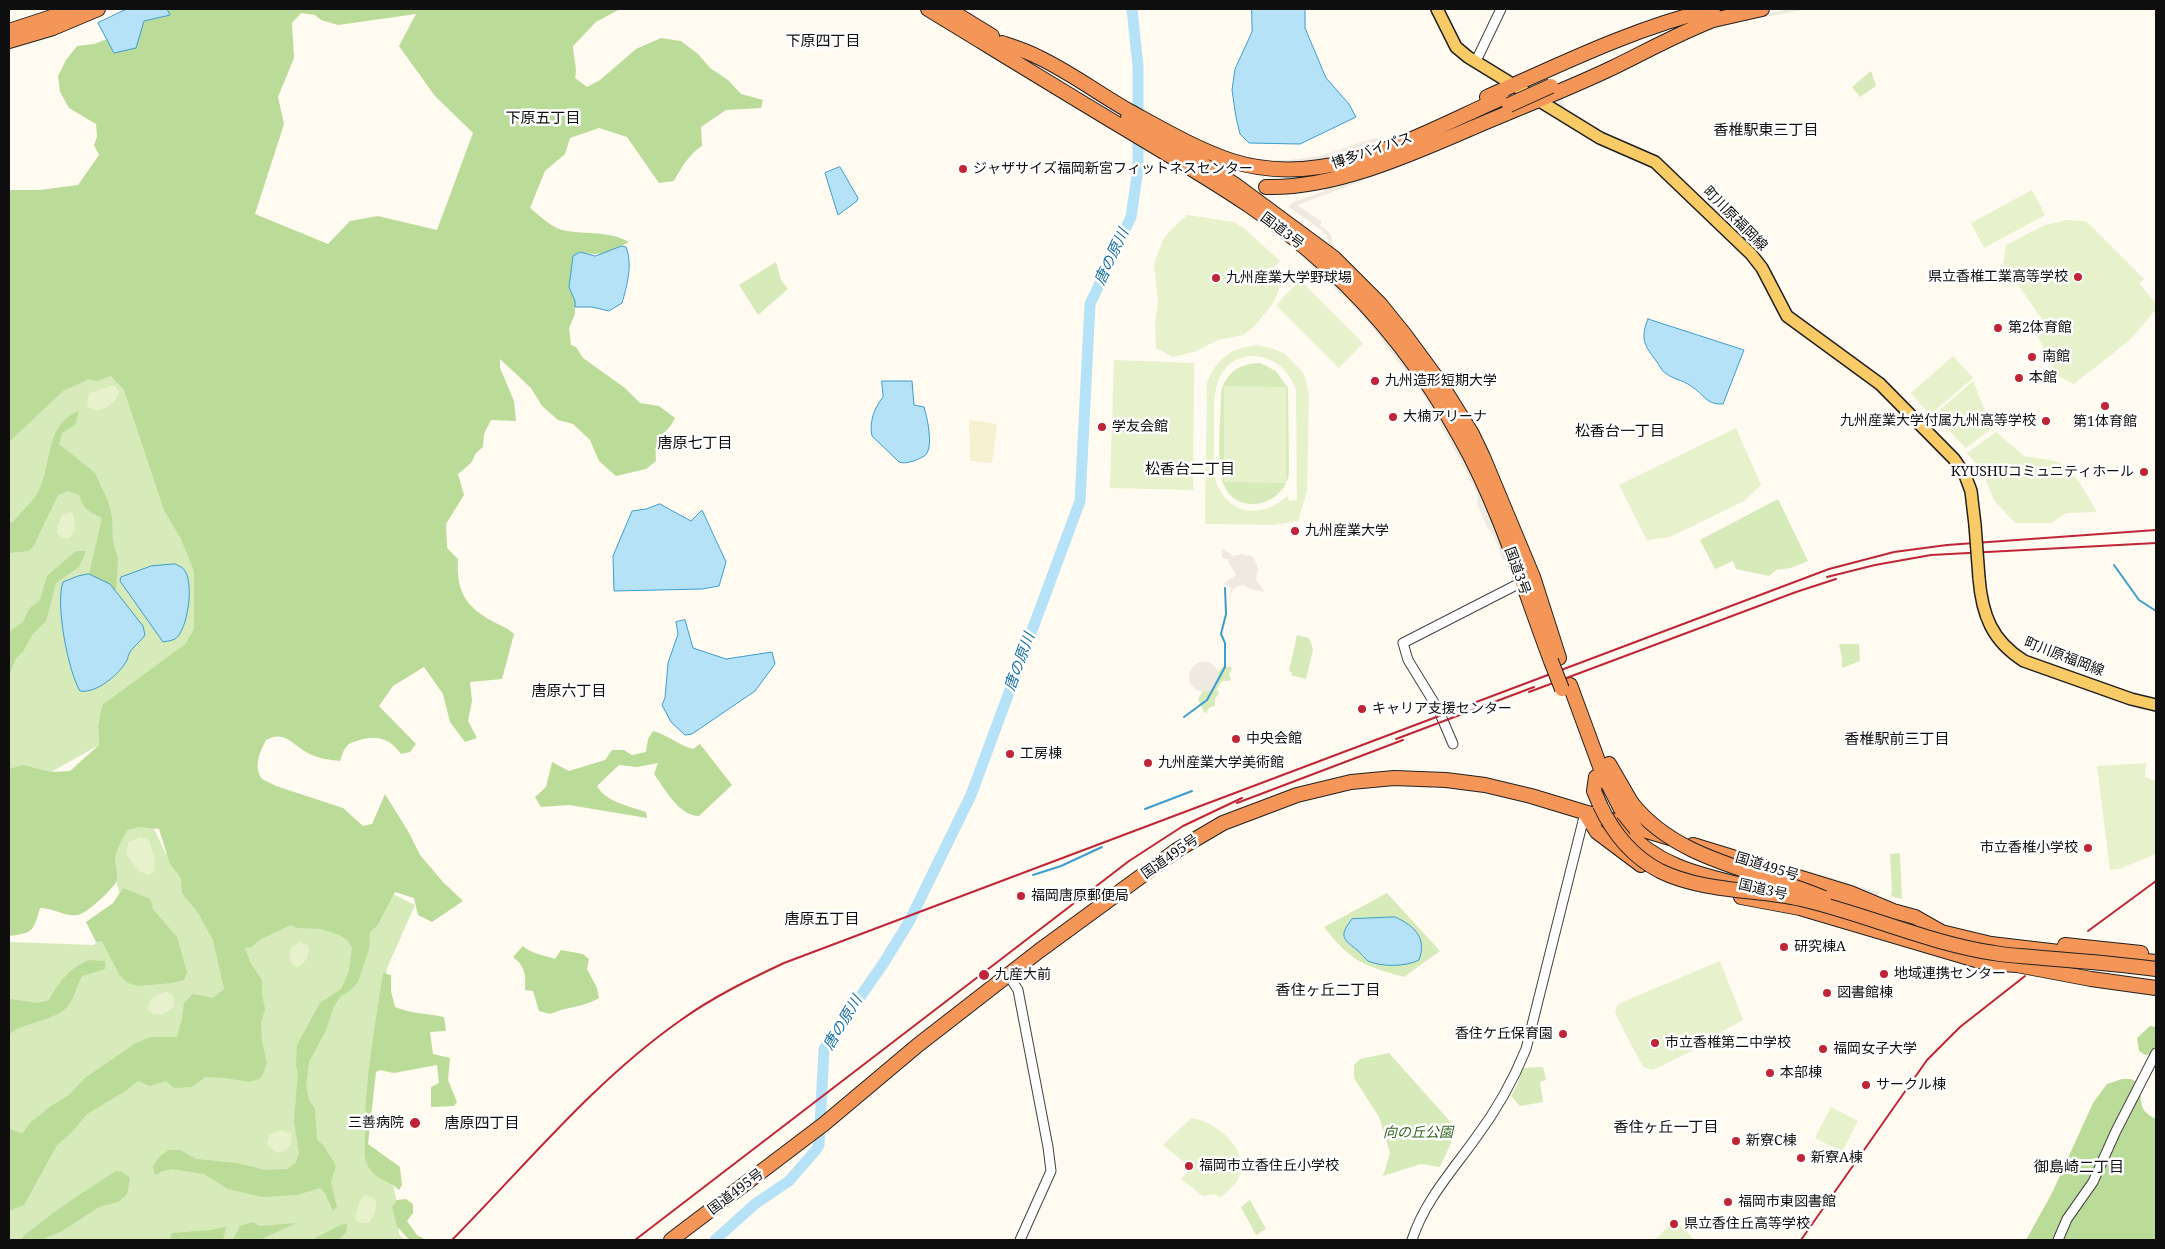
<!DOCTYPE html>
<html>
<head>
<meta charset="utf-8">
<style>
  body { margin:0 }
  #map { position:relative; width:2165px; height:1249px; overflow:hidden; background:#fffbf0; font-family:"Noto Serif",serif }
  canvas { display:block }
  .frame { position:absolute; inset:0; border:10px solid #0f0f0f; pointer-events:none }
</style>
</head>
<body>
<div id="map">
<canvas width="2165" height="1249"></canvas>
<div class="frame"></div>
</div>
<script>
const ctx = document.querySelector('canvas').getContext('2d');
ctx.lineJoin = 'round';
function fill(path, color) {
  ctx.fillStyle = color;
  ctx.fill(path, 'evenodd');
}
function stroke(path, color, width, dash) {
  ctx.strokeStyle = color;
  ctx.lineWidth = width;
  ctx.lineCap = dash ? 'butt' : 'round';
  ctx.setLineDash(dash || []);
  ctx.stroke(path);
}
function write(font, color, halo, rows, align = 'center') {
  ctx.font = font + ' "Noto Serif","Noto Sans JP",serif';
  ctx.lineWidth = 5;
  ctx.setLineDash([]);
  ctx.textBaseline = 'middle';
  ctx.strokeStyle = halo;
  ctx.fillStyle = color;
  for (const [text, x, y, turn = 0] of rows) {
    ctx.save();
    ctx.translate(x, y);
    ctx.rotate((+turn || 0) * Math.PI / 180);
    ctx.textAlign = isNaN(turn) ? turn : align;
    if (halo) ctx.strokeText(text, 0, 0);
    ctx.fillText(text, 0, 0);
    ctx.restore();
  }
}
fill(new Path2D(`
  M969,420l28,4 -5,39 -22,-2z`), '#f5f0d0');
fill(new Path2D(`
  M1871,71l5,15 -16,11 -8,-10z
  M776,262l5,18 7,9 -30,26 -19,-30z
  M1260,363l16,8 12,17 1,84c-3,34 -54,46 -66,11 -7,-17 -2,-69 -2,-90 4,-20 19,-30 39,-30z
  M123,368l71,203v58l-9,15 -83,61 -4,21 1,19 -48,27 -27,-7 -15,7v-346l64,-51z
  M1778,499l30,62 -17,7 -15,2 -7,6 -33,-7 -3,-8 -18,8 -15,-29z
  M1297,635l12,3 4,11 -7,30 -15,-4 1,-3 -3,-1z
  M1839,644h20l1,17 -18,7v-10z
  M1223,666l8,1 1,3 -3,4 2,5 -2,2h-7l-5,8 2,4 -4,6v7l-5,1 -4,6 -2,-1 -6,-13 16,-25 5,-3z
  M146,812l19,40 16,19 79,30 133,-7 22,11 -28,63 -21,177 28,43 5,26v20l5,6h-395v-298l85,3 29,-41 -14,-46 1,-31z
  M1900,853l2,46 -11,-3 1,-6 -2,-36z
  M1387,893l53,58 -36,26c-40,-11 -54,-16 -80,-50z
  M1389,1053l66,74 -2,12 -13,28 -19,-3 -38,12 7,-23 -11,-36 -25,-39v-13l6,-6z
  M1543,1067l3,13 -6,2 3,20 -23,4 -9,-10 7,-13 4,-15z
  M1250,1200l16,29 -10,6 -15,-28z`), '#d6eaba');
fill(new Path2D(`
  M167,9h453l-24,13 -23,24c0,11 5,23 2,32l12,9 13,-7 36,-31 25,-11 20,3 17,13 12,14 18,12 13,14 22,6 -2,8 -35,2 -25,17 1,19c-13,8 -21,22 -28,35l-15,2 -32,-46 -28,-9 -29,10 -5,16 -20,17 -15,37c9,7 19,17 29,21 24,7 47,0 70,13 -19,10 -29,15 -49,10l-7,4 -4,31 6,14v13l-6,14 2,17 5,2 7,11 42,30 15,15 19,3 16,12c-10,21 -21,13 -19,43l-10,8 -30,7 -17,-15 -9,-21 -17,-16 -15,-4 -16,-14 -11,-18 -31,-29v9l14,33 2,20 -25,-1 -7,14 -1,13 -7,6 -5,10 -13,11 6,21 -18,29 1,24 11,11c-2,31 7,48 36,63 7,4 14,6 20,12l-12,45 -32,3 2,19 -4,20 9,17 -12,4 -15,-20 -7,-28 -19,-27 -31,19 -14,20 37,38 -6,8 -9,2c-11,-16 -26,-20 -44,-13 -4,1 -8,2 -10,5 -4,4 -5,10 -7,15 -11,-1 -24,-3 -34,-9 -14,-8 -22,-22 -40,-12 -6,12 -13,26 -4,39l14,7 67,22 20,18 9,-2 13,-30 23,37 12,24 23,27 20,19 -31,21 -14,-7 -4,-17 -19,-6 -18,34 -7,6 -1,17 -11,33 -8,9 -9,5 -7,10 -8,24 -17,32 -3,24 3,14 6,9 2,31 7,6 12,20 -5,16 6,25 -4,4 -8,-18 -5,-5 -23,7 -35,2 -34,-8 -24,-15 -32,-5 -9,2 -8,4 -2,-9 7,-10 9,-6h11l16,9 41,4 28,7 22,-1 8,-5 4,-10 -5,-32 4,-49 -2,-8 1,-20 23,-42 21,-14 8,-18 3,-24 -4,-6 -8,-6 -19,-6 -24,-1 -6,-3 -30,14 -10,8 -6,1 5,14 12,18v15l3,14 -4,14 1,19 5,21 -6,15 -11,4 -26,-4 -19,-1 -13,10 -18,1 -8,-7 -16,5 -12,-5 -11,9 -40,24 -16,19 -14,12 -33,60 -15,6v-89l1,7 12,5 8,-11 21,-17 18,-11 16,-17 51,-35 15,-6h26l5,-18 2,-16 9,-9 20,4 11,-9 -11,-49 -15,-27 -16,-20 -1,-15 -11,-14 -11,-35 -20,-2 -12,3c-4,9 -11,18 -12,29 0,7 4,15 1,23 -3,7 -30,32 -38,33 -12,2 -25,-7 -38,-7 -7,24 -7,25 -31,28v-167l15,-4 27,7 19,-1 29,-26 -1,-19 4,-21 83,-61 9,-15v-58l-13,-32 -17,-29 -40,-120 -13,-14 -14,5 -8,-2 -26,12 -54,51v-249l2,-3h29l38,-5 21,-30 -5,-10 3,-8 -1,-13 -27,-16 -9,-16 -2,-16 8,-16 11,-14 17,-2 13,-5 7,14 30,-32 26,-6zM301,13l14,2 6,5 17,5 78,-11 -17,32 36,50 38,37 -36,97 -59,-14 -28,5 -22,23 -73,-30 29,-90 -6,-27 16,-39 -2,-35z
  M79,411l-4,14 -13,8 -3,11 36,29 13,28 4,16 1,24 5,18 -2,32 -6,-7 -21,-10 13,-56c-13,-6 -19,-9 -23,-23l-11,-4 -10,4 -24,50 -5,6 -20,2v-30l4,-1c9,-12 21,-20 27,-34 12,-27 6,-65 39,-77z
  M76,551h10l-7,16 -23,16 -10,38 -14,14 -8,15 -9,10 -6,17v-45l14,-10 6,-13 11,-9 7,-24z
  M653,731c15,4 25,14 40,18l7,-5 32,41 -33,31c-20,0 -34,-27 -45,-42l4,-11 -21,4 -18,-2 -22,21c9,16 32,20 49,26l1,6 -78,-13 -28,2 -6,-10 11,-10 6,-25 17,9 36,-11 7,-10h12l8,5 14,-3 2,-13z
  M123,888l27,11 3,10 24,28 10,35 -3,8 -12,3 -34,3 -10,-3 -8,-7 -18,-35 -6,1 -10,-20 27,-19z
  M523,946c8,8 21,9 32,13l6,-9 22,4 6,5 -2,10 10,19 2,10c-14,9 -34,9 -49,16l-11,-3 -6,-20 -8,-1c1,-15 0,-24 -12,-33z
  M90,960l15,1v8l-23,7c-6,11 -7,23 -16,32 -16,15 -48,15 -57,27v-36l29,4 11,-3c9,-17 22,-34 41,-40z
  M383,973l8,2v16l4,16c16,7 33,6 49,10l2,14 -16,1 3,22 17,4 -2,22 9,22 -3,4 -23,1v-20l8,-4 -2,-18 -43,8 -14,-3 -4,2 -8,72 32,23 2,18 -3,5c-11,-11 -27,-10 -33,-29 -2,-6 -1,-16 -1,-23 -1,-55 10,-111 18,-165z
  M2150,1026l6,1v18l-5,9 -6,1 -6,-4 -2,-13z
  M2122,1079h9l7,4c7,17 -4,25 18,36v121h-130l26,-47 41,-90 14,-19z
  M116,1171l6,1 8,6 -3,16 -9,8 -19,5 -37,24 -21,9h-20c4,-7 8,-8 14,-13 26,-21 53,-38 81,-56z
  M406,1199l7,5v9l-6,8 10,14 9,5h-17l-12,-14 -5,-19 5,-7z
  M252,1222l8,4 36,-3 -36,17h-27l7,-14z
  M347,1224l-1,9 -8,7h-26l28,-15z
  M226,1227l-3,13h-48l-5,-2 2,-5 39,-3z`), '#bbdb99');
fill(new Path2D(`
  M2032,190l13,25 -61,33 -13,-25z
  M1187,215l47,7 11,7 35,32 -5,5 4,24 -6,13 -19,24 -11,8 -25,5 -24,12 -21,5 -17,-9 -1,-24 3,-23 -4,-37 9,-24 6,-8z
  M2068,220l18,1 58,58 -5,4 17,21v5l-25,30 -57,45 -16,-8 -26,-51 9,-7 -38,-55 3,-18 39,-20z
  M1300,280l63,63 -24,25 -63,-63z
  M1257,345l14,3 14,6 19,20 3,12 2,10 -2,95 -9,30 -24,4 -69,-1 2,-141c10,-25 23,-35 50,-38zM1251,356c22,0 37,13 45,33l1,111 -8,1 -1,-6c-28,28 -66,18 -74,-21 0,-16 0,-32 0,-47 0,-30 -2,-66 37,-71z
  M1953,356l20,22 -43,37 -19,-22z
  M1114,360l80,3 -1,127 -83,-2z
  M1973,381l19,47 -26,20 -32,-33z
  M114,385l5,6c-1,9 -14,21 -25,19 -2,-1 -5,-3 -7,-4l2,-13z
  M1224,386l62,1v96l-62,-1z
  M1736,428l25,57 -17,16 -74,36 -23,3 -28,-55z
  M1996,432l28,24 31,5 9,4 14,15 19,32 -31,1 -15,10h-36l-21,-23 -12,-29 -15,-18z
  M70,512l4,4 1,14 -5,8h-8l-5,-5 1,-9 4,-9z
  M2146,763l-1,14 11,4v73l-37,15 -9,1 -13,-104z
  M141,837l8,3 6,20 -1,12 -6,3 -9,-4 -13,-17 2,-12z
  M300,942l8,3c3,9 -3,21 -12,22 -8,-4 -8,-14 -4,-21z
  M1720,961l23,59 -24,13 1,4 -67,33 -10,-3 -28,-54 3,-9z
  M168,992l6,5v10l-10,7 -9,1 -8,-5c1,-12 10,-17 21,-18z
  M1831,1107l27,14 -16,31 -27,-14z
  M1191,1118c25,3 63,34 46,63 -4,6 -12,12 -17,17l-5,-4 -12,2 -22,-17 10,-11 -28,-23z
  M280,1130l11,3 1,9 -6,8 -9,3 -8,-6 -2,-2 2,-10z
  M365,1195l9,3c5,7 0,19 -5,25h-10l-3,-3c-2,-6 4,-21 9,-25z
  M1672,1223l8,1 14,16h-40z`), '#e7f1cb');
fill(new Path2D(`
  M1789,9h20l-72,13 -23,7 -43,16 -109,51 3,13 35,23 -40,-24 -2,-3 -2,-9 134,-62 46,-15z
  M1463,136l5,1 -77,33 -94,35 25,17 -2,3 11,9 3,15 31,28 18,22 -53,-50 -3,-13 -3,-4 -35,-25 4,-5 32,-11 -1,-3z
  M1378,138l3,2 -59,19 -32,4h-21l2,-3h18l32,-4 50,-17z
  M1293,248l6,1 69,66 42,53 47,74 26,56 24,62h-4l-9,-24 -7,-9 -9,-21 -1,-13 -13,-26 -40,-71 -59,-78z
  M1222,548l11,8 10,-2 2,2 5,-1 4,3 4,11 -2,11 9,12 -15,-3 -6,-4 -6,1 -5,3 -3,6 2,10 -3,-10 2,-8 -5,-1 -2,-3 12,-8 -8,-14 1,-2 -7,-1z
  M1189 677a15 15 0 1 1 30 0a15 15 0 1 1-30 0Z
  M1747,853l132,39 -2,5 -131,-43z`), '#efeadf');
const water = new Path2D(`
  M127,9h40l3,6 -26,6 -8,27 -22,5 -16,-30z
  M1252,9h53v19l21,50 23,26 7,13 -56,27 -51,-1 -9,-9 -4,-17 -4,-27 3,-21 17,-37z
  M840,167l18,31 -1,3 -19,14 -13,-42z
  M622,246l4,1c7,17 1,39 -4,56l-13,8 -17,-4h-17v-6l-6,-14 4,-31 7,-4 15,4z
  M1648,319l96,31 -21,54c-17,1 -18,-9 -32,-18 -8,-6 -20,-7 -28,-15 -2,-2 -4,-6 -6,-9 -13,-17 -17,-23 -9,-43z
  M882,381h30l2,24 10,2c3,9 9,37 3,46 -2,4 -9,6 -13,8 -5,1 -10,3 -15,1l-27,-26c-3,-14 2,-28 11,-39z
  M660,504l31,17 11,-11 24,52 -7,24 -17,3 -88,2 -1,-35 19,-45 14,-2z
  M175,564c4,2 8,3 10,7 9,13 3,59 -10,68 -4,2 -8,2 -12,3l-43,-61 1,-4 30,-11z
  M89,574l21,10 33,42 2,9c-4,6 -12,12 -15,17 -2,3 -2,6 -3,8 -7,14 -31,34 -47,31 -12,-20 -25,-88 -17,-109l15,-6z
  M685,620l8,28 33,11 46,-7 3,12 -20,27 -63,43 -7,1 -14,-13 -9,-17 3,-7 3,-35 10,-29 -2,-12z
  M1395,917c20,9 32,21 24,43 -13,7 -38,7 -51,1 -4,-3 -7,-8 -11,-11 -15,-12 -18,-14 -5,-31z`);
fill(water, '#b5e2f6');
stroke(water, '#3c9dce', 1);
stroke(new Path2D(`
  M2114,565l25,35 17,11
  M1184,717l23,-17 18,-33v-24l-4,-9 5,-20 -1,-26
  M1145,809l47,-18
  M1033,875l28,-9 41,-19`), '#3c9dce', 2);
stroke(new Path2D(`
  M715,1240l40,-36 34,-23 27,-31 3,-5 5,-96 59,-85 26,-42 62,-127 109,-294 10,-197 41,-87 7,-48v-102l-6,-58`), '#b5e2f6', 11);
const minor = new Path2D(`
  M1476,61l25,-52
  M1453,744l-15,-35 -30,-49 -5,-17 123,-63
  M1009,976l9,14 30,157 3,24 -31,69
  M1412,1240c12,-38 40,-69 63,-101 21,-28 38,-58 51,-90l59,-236
  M2058,1240l9,-21 26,-37 23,-51 40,-78`);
const major = new Path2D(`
  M1437,9l19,38 12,10 132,81 55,24 96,92 11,14 25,48 93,68 74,75 11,16 6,16 4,34
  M1979,578c3,37 13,63 45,83l107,38 25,6`);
const highway = new Path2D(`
  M928,9c74,45 147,90 221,134 61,37 125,74 177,123 54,49 100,109 135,173 39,69 62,148 90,222
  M948,9l44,27
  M1709,21l53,-12
  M9,31l61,-20
  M9,41l44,-13 45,-19
  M1002,43c12,4 25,8 36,14 32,15 61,37 91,54 33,18 67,38 103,50 94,30 186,-26 270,-63
  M1487,97c74,-33 147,-69 226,-88
  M1128,118l106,66 100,74 46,46 25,31 36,49 31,50 11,23 50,120 26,81
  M1266,187c67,2 144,-32 206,-59 46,-20 94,-38 140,-60 35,-17 69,-36 106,-50
  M1570,685l32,87 21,41
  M1609,764l22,38
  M1596,777l-2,14 6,14
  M1585,813l12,19 44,33
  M1622,827c36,40 78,48 128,60
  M1693,845l157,48 43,18 22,6 30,17
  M1813,892l77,25
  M1741,897l59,11 186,55 31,2 74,14 65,9
  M1937,931l54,13 85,10
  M2065,945l76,8
  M2127,959l29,3
  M671,1240l153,-116 94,-79 121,-94 138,-101 46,-27 74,-28 54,-13 43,-4 52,2 39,5 46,11 139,42`);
stroke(minor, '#424242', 11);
stroke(major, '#202020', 14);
stroke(highway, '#202020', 16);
stroke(minor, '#fff', 9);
stroke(major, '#f9cb67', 11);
stroke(highway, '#f59659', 14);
stroke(new Path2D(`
  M1827,577l48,-12 56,-10 225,-12
  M1529,692l267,-100 40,-13
  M1396,739l138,-52
  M1237,803l166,-63
  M2088,931l68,-50
  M452,1240c74,-75 142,-159 229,-220 32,-23 67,-40 103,-57l1045,-394 65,-17 53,-7 209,-15
  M635,1240l494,-379 54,-35 59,-28
  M1801,1240l126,-180 33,-33 65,-51`), '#c02537', 2);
const majorBridge = new Path2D(`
  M1975,525l4,53`);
const highwayBridge = new Path2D(`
  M1509,105l42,-19
  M1551,661l11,28
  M1631,802c45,59 128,68 193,96
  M1600,805c13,28 33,52 60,66 43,21 95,18 141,28 65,15 127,44 193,54 16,3 33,3 49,5 38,3 76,6 113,11
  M1623,813l13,16`);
stroke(majorBridge, '#202020', 14, []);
stroke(highwayBridge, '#202020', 16, []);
stroke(majorBridge, '#f9cb67', 11);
stroke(highwayBridge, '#f59659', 14);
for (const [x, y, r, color] of [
  [963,169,5,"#c02537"],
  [2078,277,5,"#c02537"],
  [1216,278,5,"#c02537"],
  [1998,328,5,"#c02537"],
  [2032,357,5,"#c02537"],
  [2019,378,5,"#c02537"],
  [1375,381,5,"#c02537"],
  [2105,406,5,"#c02537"],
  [1393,417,5,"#c02537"],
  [2046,421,5,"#c02537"],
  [1102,427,5,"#c02537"],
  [2144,472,5,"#c02537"],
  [1295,531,5,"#c02537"],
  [1362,709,5,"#c02537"],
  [1236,739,5,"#c02537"],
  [1010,754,5,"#c02537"],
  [1148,763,5,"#c02537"],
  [2088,848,5,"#c02537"],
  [1021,896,5,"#c02537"],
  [1784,947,5,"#c02537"],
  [1884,974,5,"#c02537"],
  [984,975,6,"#c02537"],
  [1827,993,5,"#c02537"],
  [1563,1034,5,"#c02537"],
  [1655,1043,5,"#c02537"],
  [1823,1049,5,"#c02537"],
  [1770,1073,5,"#c02537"],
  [1866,1085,5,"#c02537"],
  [415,1123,6,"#c02537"],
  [1736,1141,5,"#c02537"],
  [1801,1158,5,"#c02537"],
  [1189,1166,5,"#c02537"],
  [1728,1202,5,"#c02537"],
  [1674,1224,5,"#c02537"]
]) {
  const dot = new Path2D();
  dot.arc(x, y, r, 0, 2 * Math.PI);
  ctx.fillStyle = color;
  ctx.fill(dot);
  stroke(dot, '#fff', 2);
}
write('14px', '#0f0f0f', '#fff', [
  ["博多バイパス",1372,151,-19],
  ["町川原福岡線",1735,219,45],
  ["国道3号",1282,231,37],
  ["国道3号",1517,571,70],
  ["町川原福岡線",2064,657,21],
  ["国道495号",1170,857,-35],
  ["国道495号",1767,867,17],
  ["国道3号",1763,890,13],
  ["国道495号",736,1192,-37]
]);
write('14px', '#0f0f0f', '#fff', [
  ["ジャザサイズ福岡新宮フィットネスセンター",973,169],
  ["県立香椎工業高等学校",2068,277,"right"],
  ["九州産業大学野球場",1226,278],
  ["第2体育館",2008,328],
  ["南館",2042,357],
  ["本館",2029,378],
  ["九州造形短期大学",1385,381],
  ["大楠アリーナ",1403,417],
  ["九州産業大学付属九州高等学校",2036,421,"right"],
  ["第1体育館",2105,422,"center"],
  ["学友会館",1112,427],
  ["KYUSHUコミュニティホール",2134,472,"right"],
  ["九州産業大学",1305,531],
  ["キャリア支援センター",1372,709],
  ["中央会館",1246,739],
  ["工房棟",1020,754],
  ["九州産業大学美術館",1158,763],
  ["市立香椎小学校",2078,848,"right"],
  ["福岡唐原郵便局",1031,896],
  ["研究棟A",1794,947],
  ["地域連携センター",1894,974],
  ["九産大前",995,975],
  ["図書館棟",1837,993],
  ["香住ケ丘保育園",1553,1034,"right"],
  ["市立香椎第二中学校",1665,1043],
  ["福岡女子大学",1833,1049],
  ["本部棟",1780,1073],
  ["サークル棟",1876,1085],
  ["三善病院",404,1123,"right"],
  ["新寮C棟",1746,1141],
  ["新寮A棟",1811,1158],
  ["福岡市立香住丘小学校",1199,1166],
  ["福岡市東図書館",1738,1202],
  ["県立香住丘高等学校",1684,1224]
], 'left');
write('italic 14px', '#32671e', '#fff', [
  ["向の丘公園",1418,1133]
]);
write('15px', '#0f0f0f', '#fff', [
  ["下原四丁目",823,42],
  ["下原五丁目",543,119],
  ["香椎駅東三丁目",1766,131],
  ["松香台一丁目",1620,432],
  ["唐原七丁目",695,444],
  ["松香台二丁目",1190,470],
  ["唐原六丁目",569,692],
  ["香椎駅前三丁目",1897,740],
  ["唐原五丁目",822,920],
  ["香住ヶ丘二丁目",1328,991],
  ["唐原四丁目",482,1124],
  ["香住ヶ丘一丁目",1666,1128],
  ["御島崎二丁目",2079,1168]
]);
write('italic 15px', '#176ea2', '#fff', [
  ["唐の原川",1112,257,-65],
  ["唐の原川",1020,662,-70],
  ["唐の原川",843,1023,-59]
]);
</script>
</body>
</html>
